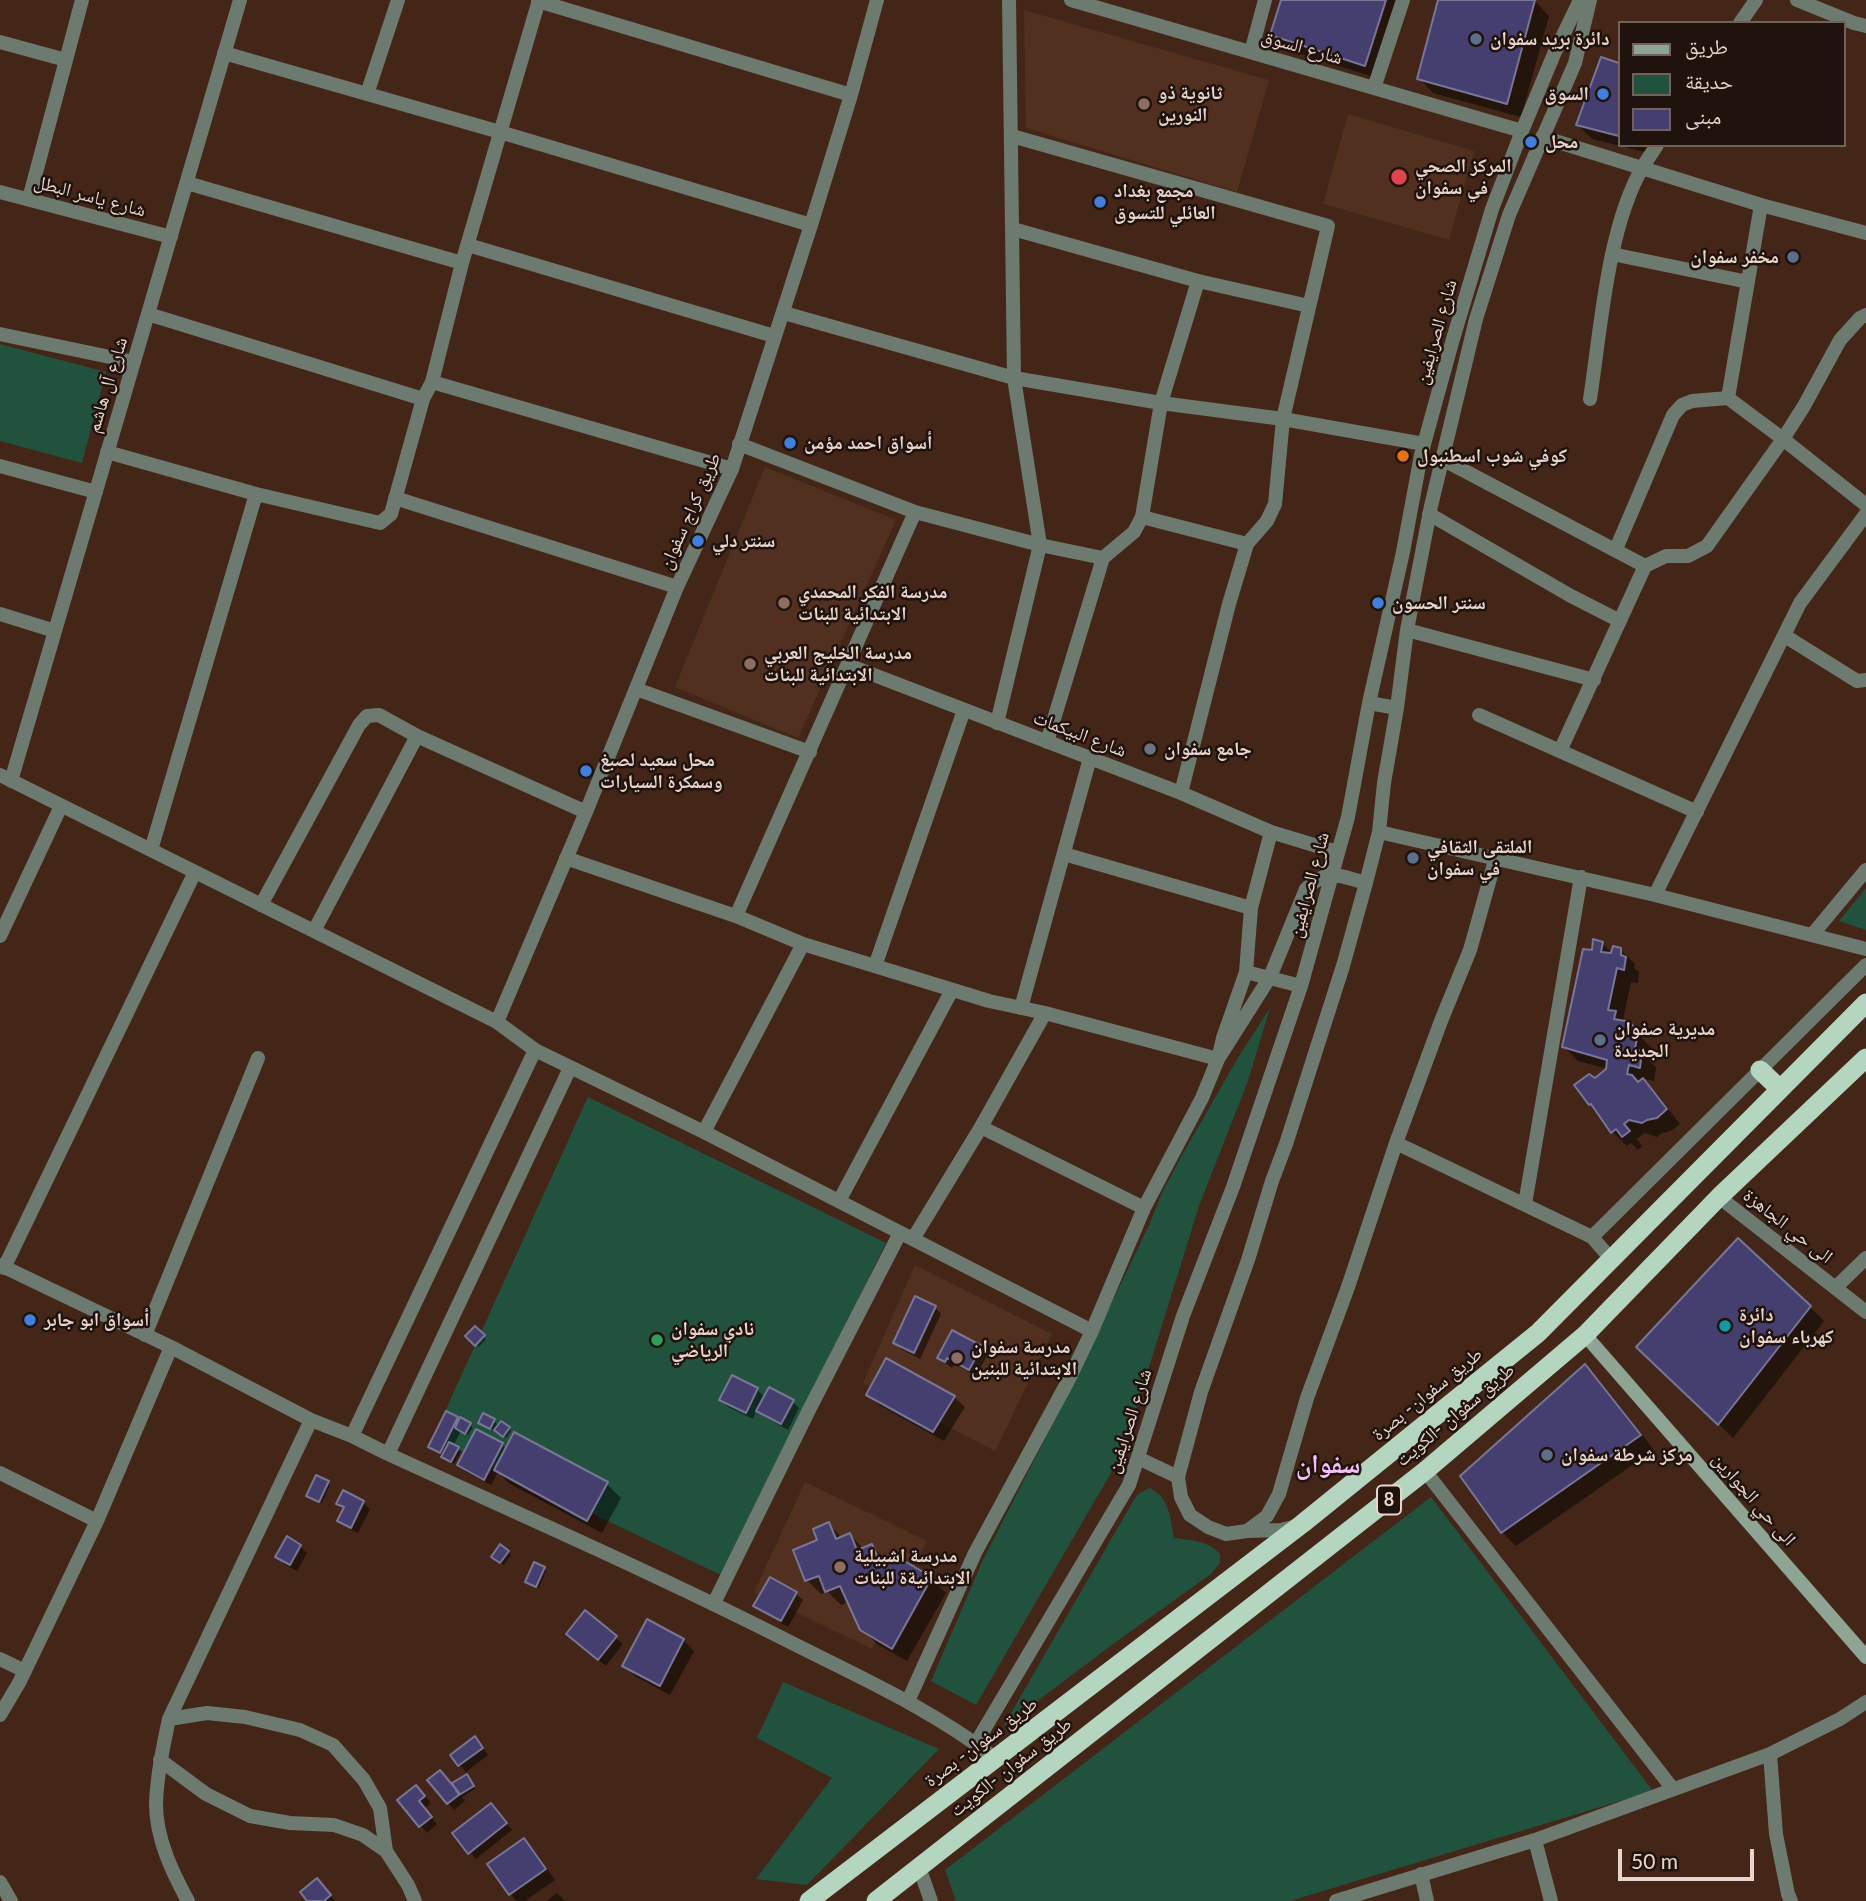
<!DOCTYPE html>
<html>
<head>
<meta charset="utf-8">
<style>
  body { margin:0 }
  #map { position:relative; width:1866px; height:1901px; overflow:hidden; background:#432618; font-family:Lato,"Noto Naskh Arabic",sans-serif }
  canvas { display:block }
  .legend { position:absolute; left:1618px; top:21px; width:228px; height:126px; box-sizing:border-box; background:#20130d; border:2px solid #706159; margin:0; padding:9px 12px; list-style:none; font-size:21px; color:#e8d5cc }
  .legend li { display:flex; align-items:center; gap:14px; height:35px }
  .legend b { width:35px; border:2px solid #706159 }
  .scale { position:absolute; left:1618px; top:1849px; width:136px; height:32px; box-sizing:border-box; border:4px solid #e8d5cc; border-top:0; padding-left:9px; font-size:21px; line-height:24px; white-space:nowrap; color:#e8d5cc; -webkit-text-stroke:5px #20130d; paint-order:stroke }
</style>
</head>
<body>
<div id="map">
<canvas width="1866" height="1901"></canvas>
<ul class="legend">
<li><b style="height:9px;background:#8ea595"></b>طريق</li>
<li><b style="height:19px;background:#21523e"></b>حديقة</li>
<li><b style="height:19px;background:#453f70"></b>مبنى</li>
</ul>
<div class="scale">50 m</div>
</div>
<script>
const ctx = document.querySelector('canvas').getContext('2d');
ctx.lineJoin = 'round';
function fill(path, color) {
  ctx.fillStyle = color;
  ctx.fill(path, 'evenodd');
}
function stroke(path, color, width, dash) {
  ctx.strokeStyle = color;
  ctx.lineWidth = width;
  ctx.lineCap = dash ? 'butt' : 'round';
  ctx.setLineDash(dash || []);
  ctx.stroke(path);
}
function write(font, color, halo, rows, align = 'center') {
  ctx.font = font + ' Lato,"Noto Naskh Arabic",sans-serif';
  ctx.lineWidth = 5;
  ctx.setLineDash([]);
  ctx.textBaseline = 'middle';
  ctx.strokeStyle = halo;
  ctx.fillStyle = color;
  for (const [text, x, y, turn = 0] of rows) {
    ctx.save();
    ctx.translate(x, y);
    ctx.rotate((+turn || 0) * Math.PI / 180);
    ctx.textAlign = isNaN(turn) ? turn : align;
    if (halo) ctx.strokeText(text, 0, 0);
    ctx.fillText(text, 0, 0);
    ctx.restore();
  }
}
fill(new Path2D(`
  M1024,10l245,70 -32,112 -211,-64z
  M1348,114l126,37 -25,89 -126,-36z
  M765,467l131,53 -98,218 -123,-51z
  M915,1265l137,69 -57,117 -132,-68z
  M805,1482l122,59 -55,108 -118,-57z`), '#52301f');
fill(new Path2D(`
  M0,344l106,28 -24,91 -82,-22z
  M1866,888v42l-27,-9z
  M1270,1008l-22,73 -49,125 -77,248 -146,251 -45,-24 52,-121 89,-174 78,-163 12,-30 20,-38 57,-99z
  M588,1097l298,146 -165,332 -288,-137z
  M1149,1488c21,9 21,30 25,50 16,2 36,3 46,16v9l-9,11 -102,73 -106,80 129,-224 6,-9z
  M1431,1497l222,294 -363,110h-334l-11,-31z
  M783,1682l156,67 -132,136 -51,-6 76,-101 -75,-40z`), '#21523e');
fill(new Path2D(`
  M1283,0h121l-25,79 -93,-30 -14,-15z
  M1440,0h90l5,1 14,15 -28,101 -88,-24 -14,-15z
  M1602,59l17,6v80h42l-4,10 -65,-16 -14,-14z
  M1602,943l11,11 7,-5 15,15 -1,4 5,4 -1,11 -7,-1 -8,38 6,4 22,24 -2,13 7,6 -2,14 -14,-3 17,16 23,30 -9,7 -9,2 -5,4 -13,-4 -7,6 5,7 -4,4 -7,-7 -4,3 -14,-14 -12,-16 -11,-12 5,-24 13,-11 -30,-8 -14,-14 29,-96z
  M935,1307l6,7 -21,45 -19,-10 -6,-6z
  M1810,1307l14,14 -91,117 -80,-77z
  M475,1328l11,11 -7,8 -12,-11z
  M981,1348l7,6 -12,22 -22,-12 -2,4 -13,-10z
  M1585,1366l14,14 55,70 -138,96 -14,-14z
  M757,1389l8,9 28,4 6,6 -11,22 -23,-13 -8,-8 -4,10 -25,-12 -6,-7z
  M868,1394l86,3 11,10 -21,34 -65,-36z
  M457,1419l16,8 -5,8 -7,-4 -8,15 8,5 -7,13 -17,-11 -7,-7z
  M494,1421l5,5 10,3 2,2 -5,7 -12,-9 -1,1 -10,-5z
  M477,1431l25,14 5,4 100,35 14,14 -19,35 -92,-49 -12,-12 -7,13 -25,-13 -7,-7z
  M328,1482l2,3 -8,18 -11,-5z
  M338,1503h25l7,6 -12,24 -12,-6 -6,-7 5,-10z
  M829,1524l13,14 8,-3 14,14 8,-3 13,13 7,-3 39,23 15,14 -39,68 -30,-17 -15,-15 -13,-27 -8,3 -13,-13 -7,2 -14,-14 13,-39z
  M300,1546l7,7 -10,18 -13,-7 -7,-7z
  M508,1552l3,3 -7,10 -8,-5z
  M544,1568l2,3 -7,17 -12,-6z
  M771,1579l25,15 7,6 -15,27 -26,-15 -7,-7z
  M585,1613l38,31 -17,22 -31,-25z
  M683,1640l11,11 -24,44 -35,-19 -10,-10z
  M481,1745l7,10 -22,17 -14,-17z
  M467,1776l8,13 -13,8 3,4 -11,9 -6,-7 4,-18z
  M423,1794l8,9 -7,6 13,15 -10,9 -27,-32z
  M494,1809l18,21 -36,29 -6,-7z
  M524,1841l11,10 20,29 -30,21h-8l-7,-7z
  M323,1887l12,14h-25z
  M557,1893l8,8h-18z`), '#0007');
const building = new Path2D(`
  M1281,0h105l-21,66 -95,-31z
  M1438,0h97l-28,104 -90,-25z
  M1601,57l18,6v73l-43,-11z
  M1593,939l10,3 -2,10 10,1 2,-7 8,2v7l5,2 -2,13 -7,-2 -9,42 8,1 -2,8 16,3 8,10 -3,17 7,2 -2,17 -11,-3 -2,9 5,1 6,7 5,-4 24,31 -10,9 -10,2 -5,3 -13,-3 -5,4 6,7 -8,6 -6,-8 -5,4 -20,-29 -2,1 -15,-20 15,-11 6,4 11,-9 1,-9 -45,-13 21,-98 9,1z
  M1738,1238l73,68 -93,119 -82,-78z
  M915,1296l21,10 -22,47 -21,-10z
  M475,1326l10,9 -10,11 -10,-10z
  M952,1330l30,16 -13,24 -22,-12 -2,4 -8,-4z
  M886,1358l69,38 -22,36 -67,-37z
  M1585,1364l56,71 -140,98 -41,-57z
  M732,1375l26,13 -12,25 -27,-13z
  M769,1387l25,13 -13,24 -25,-13z
  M446,1411l12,6 -18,36 -12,-6z
  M483,1413l12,6 -5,10 -12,-6z
  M460,1417l11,6 -6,11 -10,-6z
  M501,1421l9,6 -7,10 -9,-7z
  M476,1429l27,14 -19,37 -27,-15z
  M514,1432l94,50 -21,39 -93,-51z
  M449,1442l10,5 -8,15 -10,-5z
  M316,1475l13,6 -10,21 -13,-6z
  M343,1490l21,11 -13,27 -14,-7 7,-14 -8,-3z
  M829,1522l7,17 14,-6 7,17 15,-6 7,16 13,-6 40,23 -40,72 -32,-19 -20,-44 -15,6 -6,-16 -14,5 -12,-31 24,-10 -4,-11z
  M287,1536l14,9 -11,20 -15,-8z
  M500,1544l9,7 -9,12 -9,-6z
  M534,1562l11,5 -9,20 -11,-5z
  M770,1577l27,15 -16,29 -28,-15z
  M585,1610l32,26 -19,24 -32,-26z
  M647,1619l37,20 -24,47 -38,-20z
  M475,1736l8,12 -25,18 -8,-11z
  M440,1770l20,24 -13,10 -20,-24z
  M467,1774l7,12 -15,9 -7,-12z
  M416,1785l9,11 -6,5 13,16 -13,10 -22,-27z
  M491,1803l16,20 -39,31 -16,-21z
  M524,1838l22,31 -37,26 -22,-31z
  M317,1878l14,17 -7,6h-17l-7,-9z`);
fill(building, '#453f70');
stroke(building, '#787696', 2);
stroke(new Path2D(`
  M1071,0l451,131
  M1797,0l57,23 12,3
  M538,1l313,94
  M1740,23l16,-23
  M0,42l66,18
  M1251,52l14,-52
  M224,53l276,79 311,93
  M1374,88l29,-88
  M367,94l31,-94
  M1012,136l316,90 -45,193 -8,85 -8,17 -20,23 -18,60 -48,189
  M1542,137l219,68 105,28
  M187,183l275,80
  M0,192l171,45
  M29,199l53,-199
  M1013,229l185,52 111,25
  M468,245l306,91
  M1612,254l136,28
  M784,313l230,65 147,25 122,16 141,25
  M148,314l275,85
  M0,334l134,28
  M432,382l300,87
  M1728,398l33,-193
  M1590,399c11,-71 17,-169 52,-231 5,-8 10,-15 15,-23
  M739,444l176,68 125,33 63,13
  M107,452l149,42 124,29 11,-9 32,-115 9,-17 30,-119 77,-263
  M1442,459l203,107 21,-10h22l19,-10 76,-107 21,-33 36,-66 20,-22 6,-3
  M0,466l96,26
  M395,498l282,89
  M1429,514l142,82 49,25
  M1142,517l105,27
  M1616,549l57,-134 9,-10 10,-4 36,-3 55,41 83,66
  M0,614l55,17
  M1407,630l187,50
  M1785,636l72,45 9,-1
  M848,665l333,128 90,39 66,20
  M636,689l174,63
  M1369,703l28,5
  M1479,715l218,97
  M997,723l43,-178 -26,-167 -5,-378
  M1047,742l56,-184 31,-26 8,-15 19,-114 37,-122
  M1560,751l85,-185
  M0,775l497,247 38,28 169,82 388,199
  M11,781l229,-781
  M1379,832l276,63 211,54
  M151,850l105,-356
  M566,858l170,58 67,28 186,57 56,12 173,46 52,-82 36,-88c23,-22 33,-13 60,-6
  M1655,895l145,-292 66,-89
  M261,905l98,-180 8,-9 12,-1 38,21 169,76
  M1251,908l20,-76
  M736,916l179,-404
  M314,931l103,-195
  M1812,935l54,-65
  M0,936l61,-130
  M875,966l89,-256
  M1246,972l55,14
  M1021,1008l69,-250
  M497,1022l89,-210 91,-225 55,-118 79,-244 40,-130 26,-95
  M981,1127l163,81
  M704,1132l99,-188
  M1396,1143l196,94 19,22
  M1719,1197l147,115
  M839,1201l113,-211
  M1525,1204l56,-327
  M1592,1237l274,-272
  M913,1239l68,-112 64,-114
  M0,1265l171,82 140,73 41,16 36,18c137,63 275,123 410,192 68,34 138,66 198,113
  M4,1268l191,-396
  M1835,1288l31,-30
  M145,1335l113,-277
  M352,1436l183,-386
  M388,1454l182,-386
  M1138,1458l40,19
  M1425,1471l248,318
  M0,1473l97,48
  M1297,1526l-16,4 -34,1 -21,3 -18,-7 -18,-12 -9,-18 -3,-20 23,-85 47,-132 24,-79 14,-37 57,-178 23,-83 13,-51 5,-49 13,-75 10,-78 24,-124 45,-187 33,-104 66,-152 15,-63
  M1247,1531l20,-15 12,-22 28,-96 41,-111 48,-144 45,-122 29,-71 26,-93
  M714,1603l95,-193 91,-177
  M0,1659l25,12
  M908,1701l67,-148 92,-170 25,-52 52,-123 58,-110 16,-39 5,-21 23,-66 5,-64 -187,-54
  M0,1715l19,-32 78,-162 74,-174
  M169,1719l38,-6 38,4 55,13 33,15 31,35 16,28 6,43
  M976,1743l153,-258 54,-169 50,-129 68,-201 47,-169 21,-114 34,-151 18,-97 32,-116 39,-130 30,-78 32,-77 26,-54
  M1770,1754l6,80 12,60 3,7
  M160,1760l46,34 44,22 40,7 44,2 29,10 23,16 22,34 7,16
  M1535,1840l16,61
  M1421,1874l6,27
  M0,1882l11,19
  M188,1901c-16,-29 -32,-63 -32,-97 1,-29 7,-57 13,-85l142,-299
  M1336,1901l199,-61 235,-86 70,-35 26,-17`), '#6c7a70', 14);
stroke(new Path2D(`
  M919,1867l12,34`), '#6c7a70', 14);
stroke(new Path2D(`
  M1585,1335l281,322`), '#8ea595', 14);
stroke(new Path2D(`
  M1760,1070l20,19
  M809,1901l493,-377 236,-191 328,-330
  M876,1901l549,-430 160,-136 134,-138 147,-139`), '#b4d5bf', 19);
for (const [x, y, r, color] of [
  [1476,39,7,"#5c6f8a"],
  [1603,94,7,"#3f7fe0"],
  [1144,104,7,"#8d6e63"],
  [1531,142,7,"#3f7fe0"],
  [1399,177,9,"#e0444e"],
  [1100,202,7,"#3f7fe0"],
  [1793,257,7,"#5c6f8a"],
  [790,443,7,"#3f7fe0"],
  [1403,456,7,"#e8710a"],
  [698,541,7,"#3f7fe0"],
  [784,603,7,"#8d6e63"],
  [1378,603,7,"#3f7fe0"],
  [750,664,7,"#8d6e63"],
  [1150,749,7,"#6b7280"],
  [586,771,7,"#3f7fe0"],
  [1413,858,7,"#5c6f8a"],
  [1600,1040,7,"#5c6f8a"],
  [30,1320,7,"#3f7fe0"],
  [1725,1326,7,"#0f9aa8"],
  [657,1340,7,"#2e9e5b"],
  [957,1358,7,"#8d6e63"],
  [1547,1455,7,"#5c6f8a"],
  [840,1567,7,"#8d6e63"]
]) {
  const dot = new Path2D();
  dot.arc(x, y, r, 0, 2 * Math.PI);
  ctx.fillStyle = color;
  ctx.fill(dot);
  stroke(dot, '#20130d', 2.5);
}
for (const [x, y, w] of [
  [1389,1500,24]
]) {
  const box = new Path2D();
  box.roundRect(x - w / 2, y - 14.5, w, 29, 5);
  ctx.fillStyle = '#20130d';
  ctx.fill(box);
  stroke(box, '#e8d5cc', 2);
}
write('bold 18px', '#e8d5cc', null, [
  ["8",1389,1500]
]);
write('bold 19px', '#e8d5cc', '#20130d', [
  ["دائرة بريد سفوان",1490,39],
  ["ثانوية ذو",1158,93],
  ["النورين",1158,115],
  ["السوق",1589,94,"right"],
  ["محل",1545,142],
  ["المركز الصحي",1415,166],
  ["في سفوان",1415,188],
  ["مجمع بغداد",1114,191],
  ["العائلي للتسوق",1114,213],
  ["مخفر سفوان",1779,257,"right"],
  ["أسواق احمد مؤمن",804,443],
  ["كوفي شوب اسطنبول",1417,456],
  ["سنتر دلي",712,541],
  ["مدرسة الفكر المحمدي",798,592],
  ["الابتدائية للبنات",798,614],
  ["سنتر الحسون",1392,603],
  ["مدرسة الخليج العربي",764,653],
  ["الابتدائية للبنات",764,675],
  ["جامع سفوان",1164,749],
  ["محل سعيد لصبغ",600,760],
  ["وسمكرة السيارات",600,782],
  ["الملتقى الثقافي",1427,847],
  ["في سفوان",1427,869],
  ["مديرية صفوان",1614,1029],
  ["الجديدة",1614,1051],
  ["دائرة",1739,1315],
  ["كهرباء سفوان",1739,1337],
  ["أسواق ابو جابر",44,1320],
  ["نادي سفوان",671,1329],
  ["الرياضي",671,1351],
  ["مدرسة سفوان",971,1347],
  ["الابتدائية للبنين",971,1369],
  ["مركز شرطة سفوان",1561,1455],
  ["مدرسة اشبيلية",854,1556],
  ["الابتدائيةة للبنات",854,1578]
], 'left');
write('19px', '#e8d5cc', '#20130d', [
  ["شارع السوق",1302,47,16],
  ["شارع ياسر البطل",90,196,15],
  ["شارع الصرايفين",1436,332,-74],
  ["شارع آل هاشم",107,385,-73],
  ["طريق كراج سفوان",690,511,-66],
  ["شارع البيكمات",1080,734,21],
  ["شارع الصرايفين",1309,885,-75],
  ["الى حي الجاهزة",1788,1226,38],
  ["طريق سفوان- بصرة",1427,1394,-39],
  ["طريق سفوان -الكويت",1455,1415,-40],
  ["شارع الصرايفين",1129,1421,-72],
  ["الى حي الجوارين",1754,1499,49],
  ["طريق سفوان- بصرة",981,1742,-37],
  ["طريق سفوان -الكويت",1011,1767,-38]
]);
write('bold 26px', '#f6bef9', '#20130d', [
  ["سفوان",1328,1465]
]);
</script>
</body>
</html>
